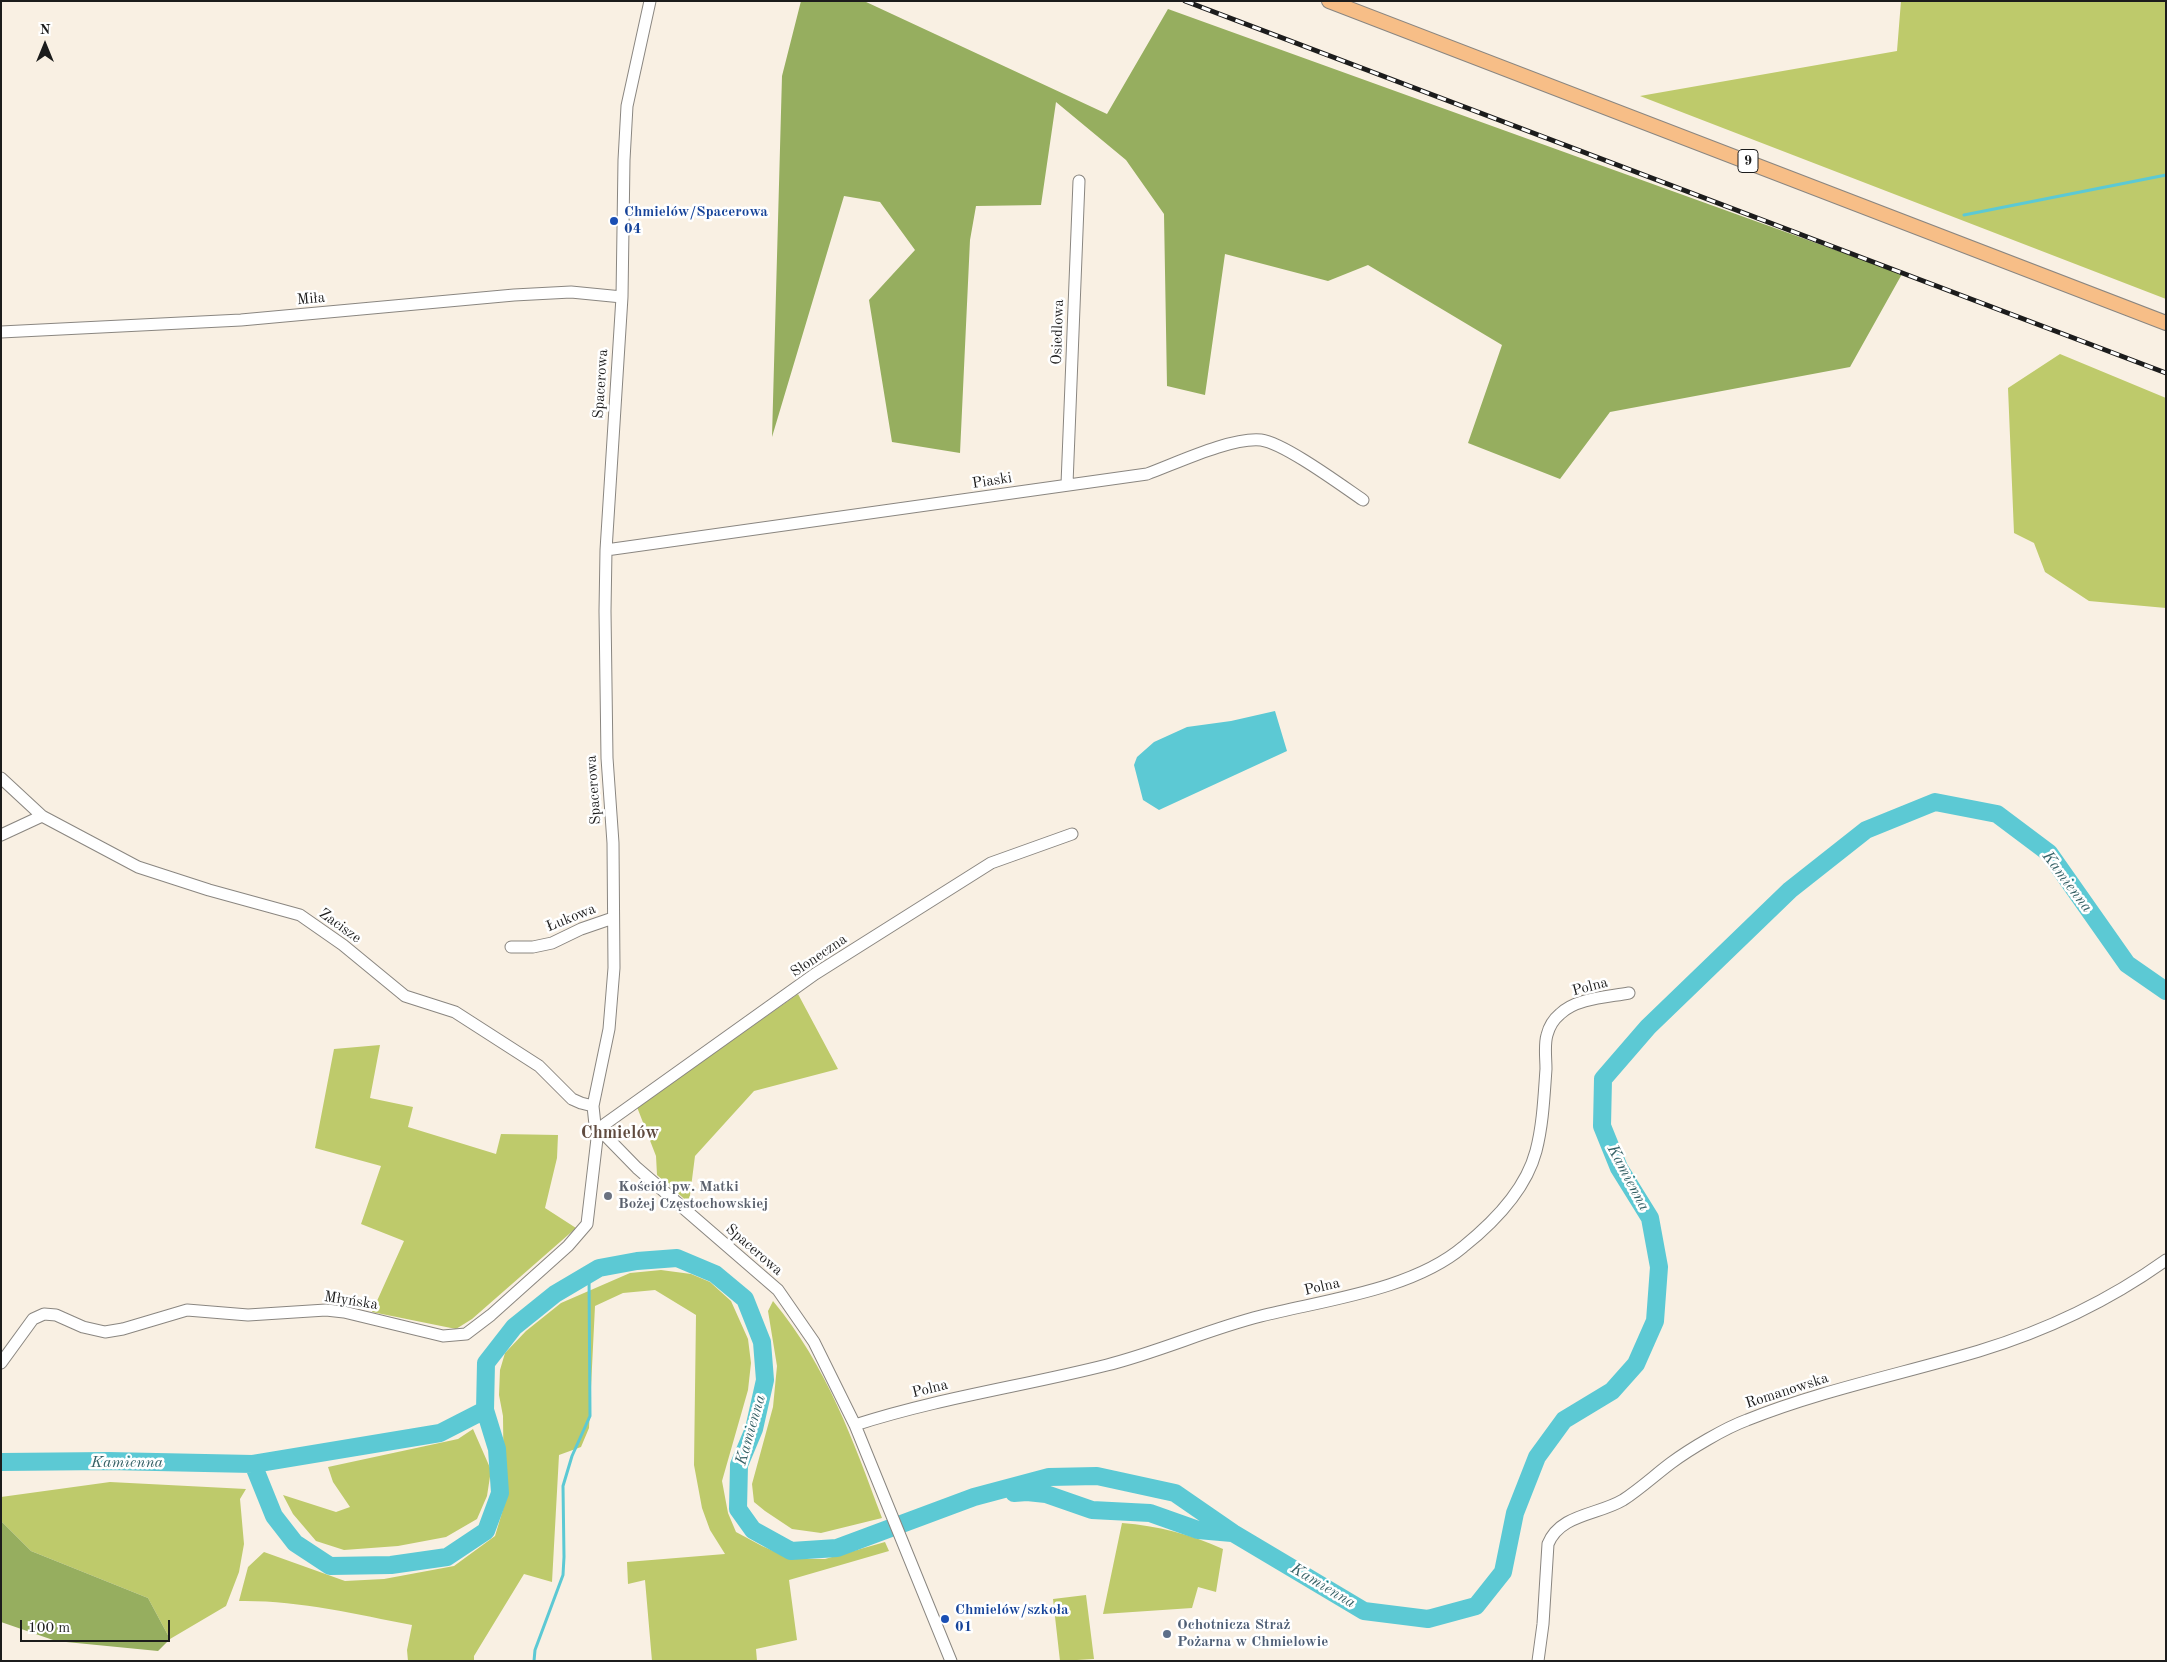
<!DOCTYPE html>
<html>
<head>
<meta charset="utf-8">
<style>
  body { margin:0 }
  #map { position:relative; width:2167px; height:1662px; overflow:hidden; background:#f9f0e3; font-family:"Old Standard TT",serif }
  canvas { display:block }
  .frame { position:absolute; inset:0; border:2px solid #1c1c1c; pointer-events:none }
  .north { position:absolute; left:20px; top:20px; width:50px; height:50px; -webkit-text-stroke:4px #fff; paint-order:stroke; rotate:0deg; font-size:14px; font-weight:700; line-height:20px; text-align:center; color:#1c1c1c }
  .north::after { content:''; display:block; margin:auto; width:18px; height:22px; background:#1c1c1c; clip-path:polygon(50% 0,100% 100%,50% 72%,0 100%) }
  .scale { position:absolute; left:20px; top:1620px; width:150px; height:22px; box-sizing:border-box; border:2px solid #1c1c1c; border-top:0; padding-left:6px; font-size:15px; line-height:18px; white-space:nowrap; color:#1c1c1c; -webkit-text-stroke:4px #fff; paint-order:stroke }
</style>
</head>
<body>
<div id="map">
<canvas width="2167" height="1662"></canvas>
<div class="frame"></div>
<div class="north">N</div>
<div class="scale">100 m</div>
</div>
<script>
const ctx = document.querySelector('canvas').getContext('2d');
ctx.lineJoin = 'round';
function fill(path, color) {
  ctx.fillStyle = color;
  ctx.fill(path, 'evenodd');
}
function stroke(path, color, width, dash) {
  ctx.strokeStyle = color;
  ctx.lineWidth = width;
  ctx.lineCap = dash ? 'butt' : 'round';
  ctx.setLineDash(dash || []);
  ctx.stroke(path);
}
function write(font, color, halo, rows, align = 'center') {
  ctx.font = font + ' "Old Standard TT",serif';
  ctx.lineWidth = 5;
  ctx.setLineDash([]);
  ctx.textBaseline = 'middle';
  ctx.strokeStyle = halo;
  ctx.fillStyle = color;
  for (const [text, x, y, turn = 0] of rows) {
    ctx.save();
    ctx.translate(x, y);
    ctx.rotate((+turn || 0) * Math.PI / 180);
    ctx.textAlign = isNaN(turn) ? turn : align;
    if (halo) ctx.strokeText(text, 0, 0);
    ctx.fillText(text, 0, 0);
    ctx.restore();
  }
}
fill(new Path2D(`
  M1901,1h265v298l-526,-203 257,-45z
  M2060,354l106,44v210l-77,-7 -44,-29 -11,-29 -20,-10 -6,-145z
  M798,994l40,75 -84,22 -59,65 -6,47 -32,-28 -1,-19 -19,-49z
  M380,1045l-10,53 43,9 -5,20 88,27 5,-20 57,1 -1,23 -12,50 31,20 -104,91 -16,10 -84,-17 32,-71 -43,-17 20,-58 -66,-18 19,-99z
  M661,1270l30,4 19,8 21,19 17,38 3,24 -3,27 -26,91 6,32 8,19 26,14 30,13h33l60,-17 4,9 -100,29 8,60 -41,9 1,12h-105l-7,-81 -17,4 -1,-22 98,-8 -15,-24 -8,-22 -8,-43 2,-150 -41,-25 -32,3 -28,13 -6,122 -8,19 -22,8 -7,127 -28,-8 -50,82v5h-66l-1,-11 5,-25c-57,-11 -115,-25 -173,-24l9,-34 16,-15 81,29 39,-2 70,-13 41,-30 9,-30 -1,-90 -4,-21 1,-25 5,-17 21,-22 35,-28 69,-30z
  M773,1301c54,65 80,139 109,217l-61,15 -29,-4 -27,-18 -11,-9 -2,-18 21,-77 4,-41 -9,-55z
  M473,1429l18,41 -4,26 -10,23 -31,18 -48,9 -54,4 -28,-9 -23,-27 -10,-19 53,17 14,-5 -17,-25 -5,-15 130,-28z
  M110,1482l136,7 -6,10 4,45 -5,28 -13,34 -56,33 -22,-41 -117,-47 -30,-30v-24z
  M1122,1523c36,3 68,11 101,26l-7,43 -18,-5 -6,21 -89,6z
  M1086,1595l8,64 -34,2 -7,-62z`), '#beca6b');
fill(new Path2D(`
  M801,1h63l243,113 61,-105 734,265 -52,93 -240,45 -50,67 -92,-36 34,-98 -134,-80 -40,16 -103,-27 -20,141 -38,-9 -3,-172 -38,-54 -70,-58 -15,103 -65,1 -6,34 -10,213 -68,-11 -23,-142 46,-50 -35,-48 -36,-6 -72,241 10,-361z
  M1,1521l30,30 117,47 22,41 -12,12 -102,-10 -55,-19z`), '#96ae5f');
fill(new Path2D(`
  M1275,711l12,40 -128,59 -16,-10 -9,-35 3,-8 17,-15 33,-15 44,-6z`), '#5cc9d4');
stroke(new Path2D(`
  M1964,215l202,-40
  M534,1661l1,-11 28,-75 1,-18 -1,-71 9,-30 18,-40 -1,-142`), '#5cc9d4', 3);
stroke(new Path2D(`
  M1,1462l107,-1 145,3 187,-31 45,-23 1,-47 28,-36 41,-33 44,-26 38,-7 40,-3 38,16 30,25 17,43 3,38 -11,49 -15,36 -1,44 15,21 38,21 46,-3 137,-51 75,-20 48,-1 78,17 58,40 131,78 64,8 48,-13 27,-34 12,-59 22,-56 27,-37 48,-29 24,-27 19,-43 4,-54 -9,-49 -31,-50 -17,-42 1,-47 45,-52 142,-137 76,-60 69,-28 62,12 52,39 78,111 39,27
  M253,1464l21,52 21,27 35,23 61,-1 56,-8 39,-26 14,-38 -3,-44 -12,-39
  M1014,1493l13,-1 19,2 46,16 58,3 48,17 34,3`), '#5cc9d4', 18);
const minor = new Path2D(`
  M650,1l-23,105 -3,54 -2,137 -16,253 -1,61 2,147 6,85 1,125 -5,61 -16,77 2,19 42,43 141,122 36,52 41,83 96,236
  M1,332l240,-12 273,-25 57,-3 51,5
  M1067,484l12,-303
  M606,550l541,-76c30,-11 84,-37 114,-34 23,3 80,45 102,60
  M1,778l41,38 96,51 71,23 91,25 43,30 62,51 50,16 84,54 33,33 9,4 12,3
  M1,835l41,-19
  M511,947h22l19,-4 29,-14 32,-11
  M1,1363l32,-44 11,-5 12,1 27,12 22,5 18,-3 64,-19 61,5 78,-5 18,2 99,24 23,-2 25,-19 77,-69 19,-22 11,-94 7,-6 210,-150 176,-111 81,-29
  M855,1425c83,-27 169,-39 252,-60 52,-13 102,-36 154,-49 63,-16 151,-26 202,-69 30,-24 63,-58 73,-96 7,-27 8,-55 10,-82 0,-11 -2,-24 1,-34 2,-8 7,-16 13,-21 16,-16 48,-17 69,-21
  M1538,1661l5,-37 5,-80c12,-30 50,-29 75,-44 17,-11 32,-25 48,-37 19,-14 54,-35 76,-43 75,-30 155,-46 232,-69 66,-20 131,-51 187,-91`);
const major = new Path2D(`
  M1329,1l837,322`);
stroke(minor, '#8a8680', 13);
stroke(major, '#8a8680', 16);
stroke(minor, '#fff', 11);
stroke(major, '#f7be87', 14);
const rail = new Path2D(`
  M1185,1l981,372`);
stroke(rail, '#1c1c1c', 5);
stroke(rail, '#fff', 3, [9]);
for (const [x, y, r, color] of [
  [614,221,5,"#1a4fb4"],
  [608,1196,5,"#6b7280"],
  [945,1619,5,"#1a4fb4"],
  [1167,1634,5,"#5c6f8a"]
]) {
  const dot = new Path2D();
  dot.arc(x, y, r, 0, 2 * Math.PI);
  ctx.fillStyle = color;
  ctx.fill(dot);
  stroke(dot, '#fff', 2);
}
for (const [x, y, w] of [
  [1748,161,20]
]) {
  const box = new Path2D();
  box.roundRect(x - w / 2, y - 11.5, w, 23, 4);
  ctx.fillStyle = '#fff';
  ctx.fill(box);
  stroke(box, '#1c1c1c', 1);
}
write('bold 14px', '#1c1c1c', null, [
  ["9",1748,161]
]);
write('bold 15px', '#164399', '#fff', [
  ["Chmielów/Spacerowa",624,212],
  ["04",624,229],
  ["Chmielów/szkoła",955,1610],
  ["01",955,1627]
], 'left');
write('15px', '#1c1c1c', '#fff', [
  ["Miła",311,299,-5],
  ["Osiedlowa",1058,332,-88],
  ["Spacerowa",601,384,-86],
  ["Piaski",992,481,-9],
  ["Spacerowa",594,790,-94],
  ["Łukowa",571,918,-22],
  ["Zacisze",340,926,36],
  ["Słoneczna",819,956,-34],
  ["Polna",1590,987,-15],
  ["Spacerowa",754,1250,41],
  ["Polna",1322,1287,-13],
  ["Młyńska",351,1301,9],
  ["Polna",930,1389,-14],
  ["Romanowska",1787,1391,-18]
]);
write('bold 15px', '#5b616d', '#fff', [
  ["Kościół pw. Matki",618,1187],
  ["Bożej Częstochowskiej",618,1204]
], 'left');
write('bold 15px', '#4e5e75', '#fff', [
  ["Ochotnicza Straż",1177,1625],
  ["Pożarna w Chmielowie",1177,1642]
], 'left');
write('italic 16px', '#366166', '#fff', [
  ["Kamienna",2067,882,53],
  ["Kamienna",1628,1178,62],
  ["Kamienna",751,1430,-74],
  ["Kamienna",127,1463],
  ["Kamienna",1323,1586,31]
]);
write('bold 18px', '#604b3f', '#fff', [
  ["Chmielów",620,1133]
]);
</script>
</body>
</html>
